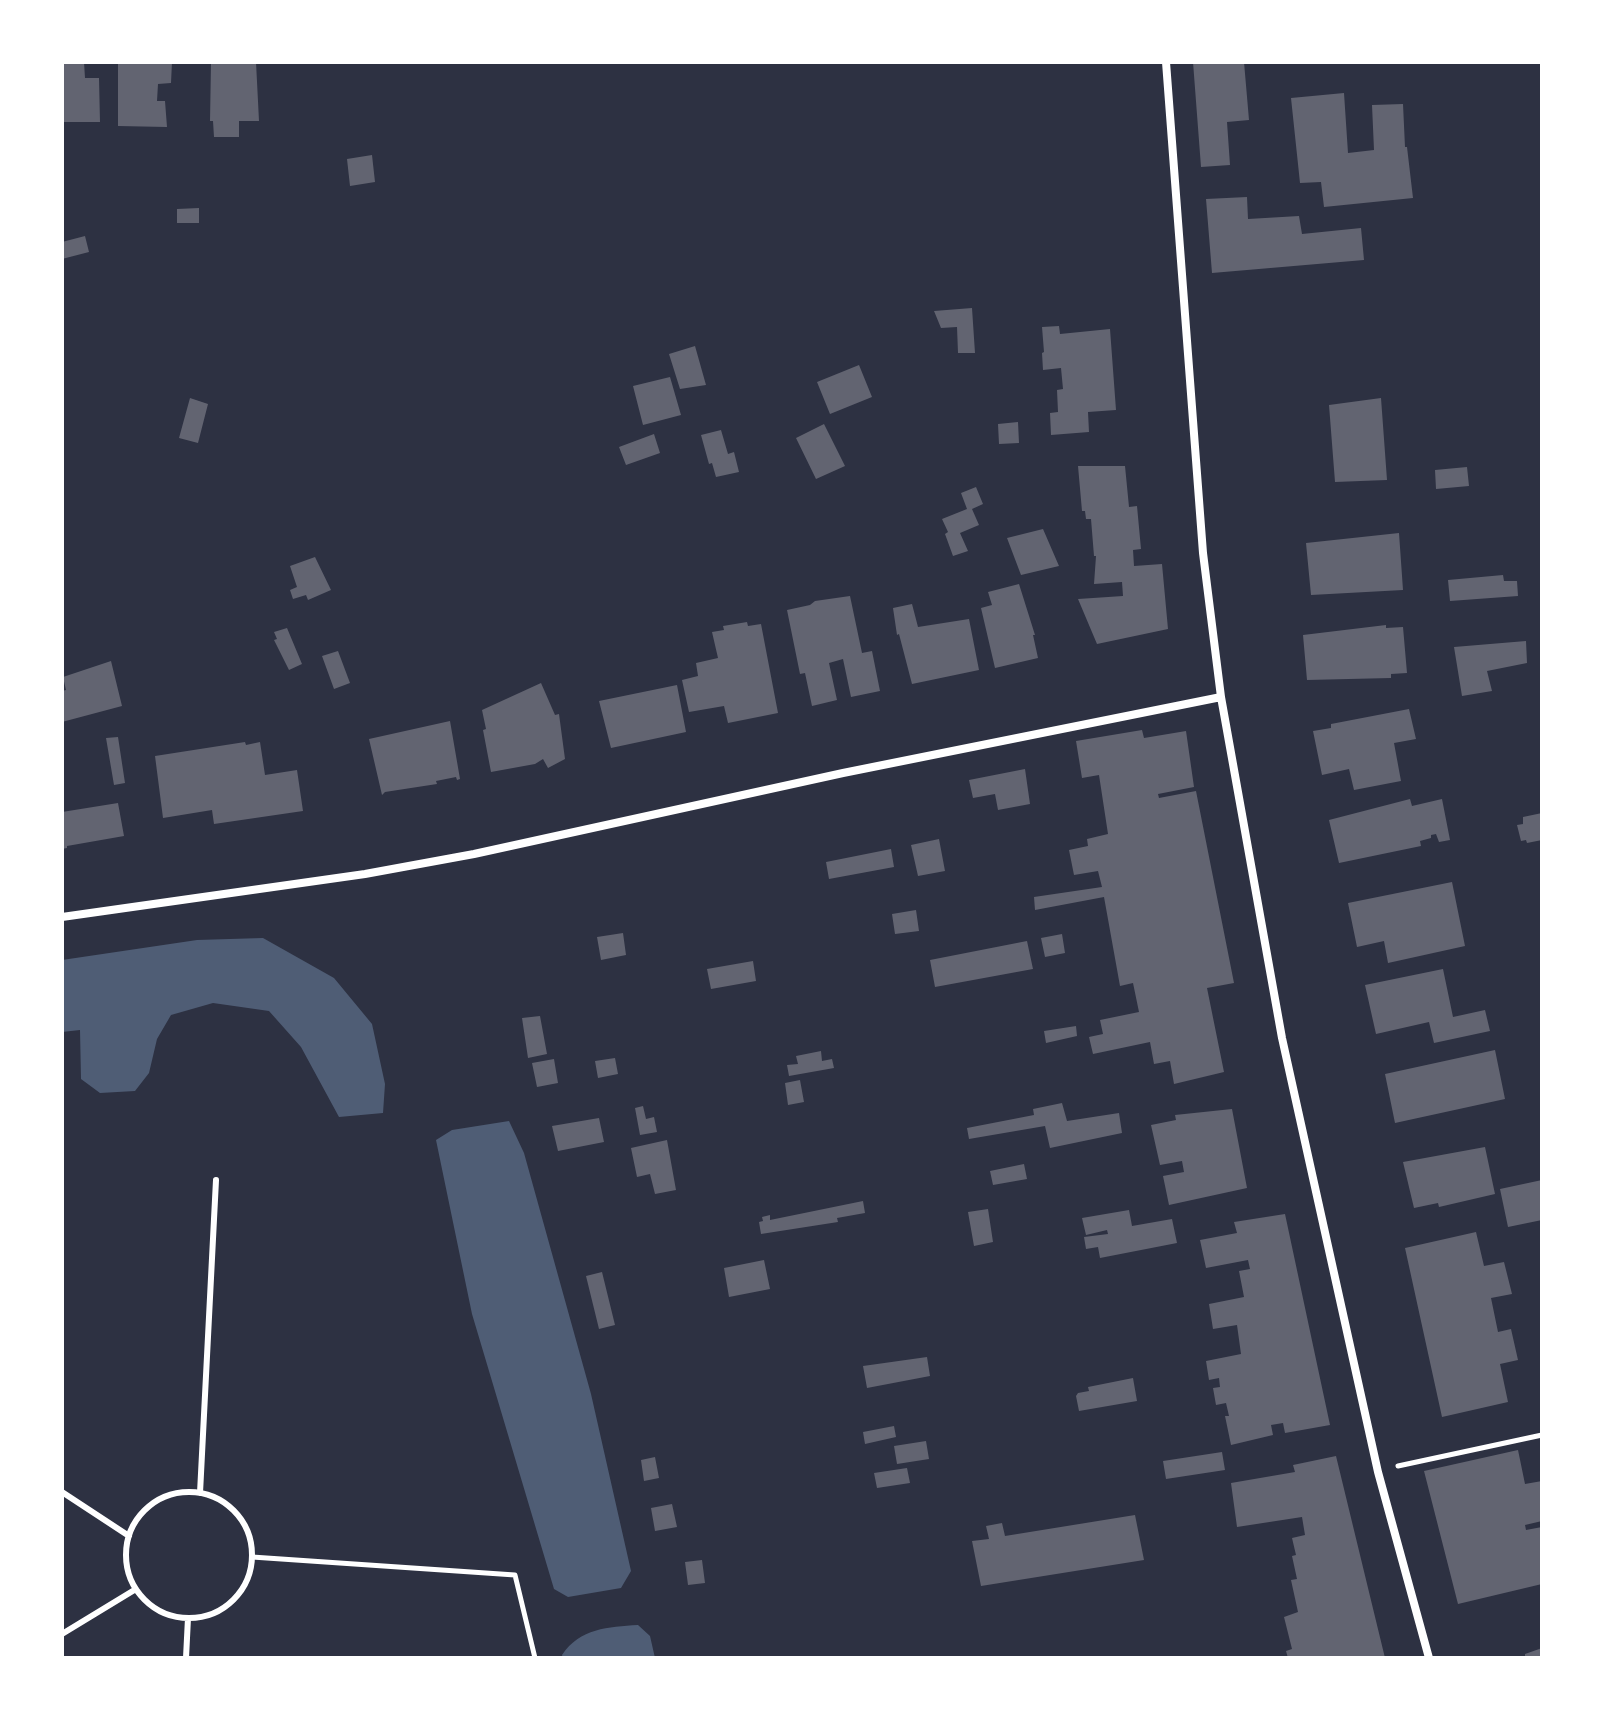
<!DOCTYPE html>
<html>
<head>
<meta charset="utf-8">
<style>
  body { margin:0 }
  #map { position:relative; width:1604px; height:1720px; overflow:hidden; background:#2d3142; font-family:Rubik,sans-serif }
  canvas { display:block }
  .frame { position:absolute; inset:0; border:64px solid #fff; pointer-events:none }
</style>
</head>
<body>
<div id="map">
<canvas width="1604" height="1720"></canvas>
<div class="frame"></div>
</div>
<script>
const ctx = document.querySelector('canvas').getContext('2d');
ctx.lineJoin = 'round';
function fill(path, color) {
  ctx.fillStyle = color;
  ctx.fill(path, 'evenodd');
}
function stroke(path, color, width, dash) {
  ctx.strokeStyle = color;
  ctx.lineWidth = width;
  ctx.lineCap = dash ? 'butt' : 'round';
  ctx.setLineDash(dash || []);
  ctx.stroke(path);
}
fill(new Path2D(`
  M263,938l71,40 38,46 13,60 -2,29 -44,4 -38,-70 -32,-36 -56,-8 -42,12 -14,24 -8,34 -14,18 -35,2 -19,-14 -1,-49 -18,2v-72l135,-20z
  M509,1121l15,32 67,241 40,177 -10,17 -53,9 -14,-8 -82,-275 -36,-174 16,-10z
  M638,1625l12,11 5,22h-92l-1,-3c18,-27 46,-28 76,-30z`), '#4f5d75');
fill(new Path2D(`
  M62,62h22l1,16h14l1,44h-38z
  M118,62h54l-1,21 -13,1 -1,17h8l2,26 -49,-1z
  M211,62h45l3,59h-20v16h-25l-1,-16h-3z
  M1193,62h51l5,58 -22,2 3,43 -29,2z
  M1344,93l4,60 26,-3 -2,-45 31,-1 2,43h2l6,51 -89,9 -3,-25 -21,1 -9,-85z
  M372,155l3,27 -25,4 -3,-27z
  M1247,197l1,22 51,-3 3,18 59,-6 3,32 -152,13 -6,-74z
  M199,208v15h-22v-14z
  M85,236l4,16 -27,7v-17z
  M972,308l3,45h-17l-1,-26 -16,1 -7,-17z
  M1059,326l1,8 50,-5 6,81 -28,2 1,20 -38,3 -1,-22 8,-1 -1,-22 6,-1 -2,-21 -18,2 -1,-17 2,-1 -2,-25z
  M695,346l11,39 -26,4 -11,-35z
  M859,365l13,32 -42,17 -13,-32z
  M670,377l11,38 -38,10 -10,-39z
  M190,398l18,6 -10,39 -19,-5z
  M1381,398l6,82 -52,2 -6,-77z
  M1018,422l1,21 -20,1 -1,-20z
  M824,424l21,42 -29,13 -20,-41z
  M721,430l7,24 6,-2 5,20 -23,5 -4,-14 -3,1 -8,-29z
  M654,434l6,19 -34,12 -7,-18z
  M1078,466h47l4,41 8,-1 4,43 -8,1 1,16 28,-2 6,65 -71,15 -19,-45 45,-3 -1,-14 -28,2 2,-28h-2l-3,-37h-5l-1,-8h-3z
  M1467,467l2,19 -33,3 -1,-19z
  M976,487l7,17 -11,5 7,16 -19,8 8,18 -15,5 -8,-22 3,-2 -6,-13 25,-10 -6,-16z
  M1043,529l16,37 -38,9 -14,-37z
  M1399,533l4,57 -92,5 -5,-52z
  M315,557l16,33 -23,10 -2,-5 -13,4 -3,-9 7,-3 -7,-21z
  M1503,575l1,6h13l1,15 -68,5 -2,-21z
  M1019,584l16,51h-2l5,23 -43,10 -14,-60 11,-3 -4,-13z
  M850,596l12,57 10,-2 8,40 -29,6 -8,-38 -14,4 8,37 -25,6 -7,-33 -5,1 -13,-64 23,-5 5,-4z
  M912,604l6,23 51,-8 10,51 -67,14 -13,-50 -2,1 -4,-27z
  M747,622l1,4 13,-2 17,89 -50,10 -4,-17 -35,6 -7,-32 16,-4 -2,-13 22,-5 -6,-26 12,-2 -1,-4z
  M1386,625v3l17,-1 4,46 -16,1v4l-84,2 -4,-45z
  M287,628l15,36 -13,6 -15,-30 3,-1 -3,-7z
  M1526,641l1,22 -40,8 5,20 -30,5 -8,-49z
  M338,651l12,32 -16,6 -12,-33z
  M111,661l11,45 -60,16v-31l4,-1 -3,-13z
  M541,683l14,32 4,-1 6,45 -17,9 -5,-9 -8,5 -44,8 -8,-42 3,-1 -4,-19z
  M677,685l9,47 -75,16 -12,-47z
  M1409,709l7,30 -22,4 7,38 -47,9 -5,-21 -27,6 -9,-44 18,-3v-4z
  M450,721l10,58 -3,1 -1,-3 -20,4 1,3 -52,8 -3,3 -13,-56z
  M1142,730l2,8 42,-7 8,56 -36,7 1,4 37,-7 38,192 -27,5 17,84 -50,12 -4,-23 -16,3 -4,-22 -57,12 -4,-17 14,-3 -3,-14 39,-8 -6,-29 -13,3 -16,-89 -69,13 -1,-13 68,-10 -4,-16 -24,4 -5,-25 19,-4 -1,-7 21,-5 -9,-59 -17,3 -6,-37z
  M118,737l7,46 -11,2 -8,-47z
  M245,742l1,3 14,-3 5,33 32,-5 6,41 -89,13 -2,-14 -49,8 -8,-62z
  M1025,769l5,35 -32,6 -3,-16 -22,4 -4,-18z
  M1410,799l2,7 30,-7 8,41 -11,2 -3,-8 -5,1v3l-11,3 1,5 -82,17 -10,-43z
  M118,803l6,33 -57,10v2l-5,1v-37z
  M1542,813v27l-15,3 -1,-3 -5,1 -4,-16 6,-1v-7z
  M939,839l6,32 -27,5 -7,-31z
  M891,849l3,18 -65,12 -3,-17z
  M1452,882l13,64 -77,17 -4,-22 -27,6 -9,-44z
  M916,910l3,21 -24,3 -3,-20z
  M623,933l3,22 -25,5 -4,-23z
  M1062,934l3,19 -20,4 -4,-19z
  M1027,941l6,28 -98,18 -5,-27z
  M753,961l3,20 -45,8 -4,-20z
  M1443,969l10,48 32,-7 5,21 -56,12 -5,-21 -53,12 -11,-49z
  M540,1016l7,38 -19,4 -6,-40z
  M1076,1026l1,10 -31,7 -2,-12z
  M1495,1050l10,49 -110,24 -10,-49z
  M821,1051l1,10 10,-2 2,9 -45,8 -2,-11 11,-1 -2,-8z
  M615,1058l3,16 -20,4 -3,-17z
  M554,1059l4,24 -21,4 -5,-24z
  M800,1080l4,22 -16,3 -3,-22z
  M1062,1103l5,18 52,-8 3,20 -72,15 -5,-22 -76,13 -2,-11 67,-13 -1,-6z
  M643,1106l3,13 8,-2 3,15 -17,3 -5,-27z
  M1232,1109l15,79 -78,17 -6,-29 21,-4 -2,-11 -22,4 -9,-40 25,-5 -1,-5z
  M599,1118l5,24 -46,9 -6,-25z
  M667,1140l9,50 -21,4 -5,-20 -13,3 -6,-29z
  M1485,1147l10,47 -56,13 -1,-4 -24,5 -11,-46z
  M1024,1164l3,15 -34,6 -3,-14z
  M1542,1180v40l-34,7 -8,-38z
  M863,1201l2,12 -28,5 1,4 -77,12 -2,-12 4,-1 -1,-4 8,-2v5z
  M988,1209l5,33 -19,4 -6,-34z
  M1129,1210l3,16 40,-7 5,24 -77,15 -2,-11 -12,2 -2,-12 24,-3 -1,-4 -21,5 -4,-17z
  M1285,1214l45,211 -45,8 -2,-10 -12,2 2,10 -42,10 -6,-29h4l-3,-13 -10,2 -3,-17 7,-1 -1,-9 -10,2 -3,-19 35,-7 -4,-29 -24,4 -4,-25 35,-7 -5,-26 11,-2 -2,-9 -42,8 -6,-28 37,-7 -3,-11z
  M1476,1232l8,34 20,-4 8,32 -21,4 7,34 13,-3 7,31 -18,4 8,38 -66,15 -37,-169z
  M764,1260l6,29 -41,8 -5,-29z
  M602,1272l13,53 -16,4 -13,-53z
  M927,1357l3,19 -63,12 -4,-22z
  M1133,1378l4,23 -58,10 -3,-15 2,-3 11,-2 -1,-4z
  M894,1426l2,11 -31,7 -2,-12z
  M926,1441l3,18 -32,5 -3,-18z
  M1518,1450l7,34 17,-3v40l-17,4 1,5 16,-3v57l-84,20 -34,-133z
  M1222,1452l3,18 -59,9 -3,-18z
  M1336,1456l49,202h-97l-2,-7 6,-2 -8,-32 14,-5 -7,-32 6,-1 -5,-23 4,-1 -4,-17 13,-3 -3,-18 -65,10 -6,-44 64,-11 -2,-7z
  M655,1457l4,21 -15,3 -3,-21z
  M907,1468l3,15 -33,5 -3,-15z
  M672,1504l5,23 -22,4 -4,-23z
  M1135,1515l9,45 -163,26 -9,-45 17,-2 -3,-13 16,-3 3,13z
  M702,1560l3,23 -17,2 -3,-23z
  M1542,1648v10h-17v-4z`), '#626471');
stroke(new Path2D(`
  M1398,1466l144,-31
  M252,1557l263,18 20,83`), '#fff', 5);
stroke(new Path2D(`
  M62,1492l67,44
  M126 1555a63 63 0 1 1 126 0a63 63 0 1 1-126 0Z
  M200,1493l16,-313
  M62,1634l74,-45
  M186,1658l2,-40`), '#fff', 6);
stroke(new Path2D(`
  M1166,62l37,491 18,144 61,341 96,434 51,186
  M62,917l303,-43 109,-20 369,-81 378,-76`), '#fff', 8);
</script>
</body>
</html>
